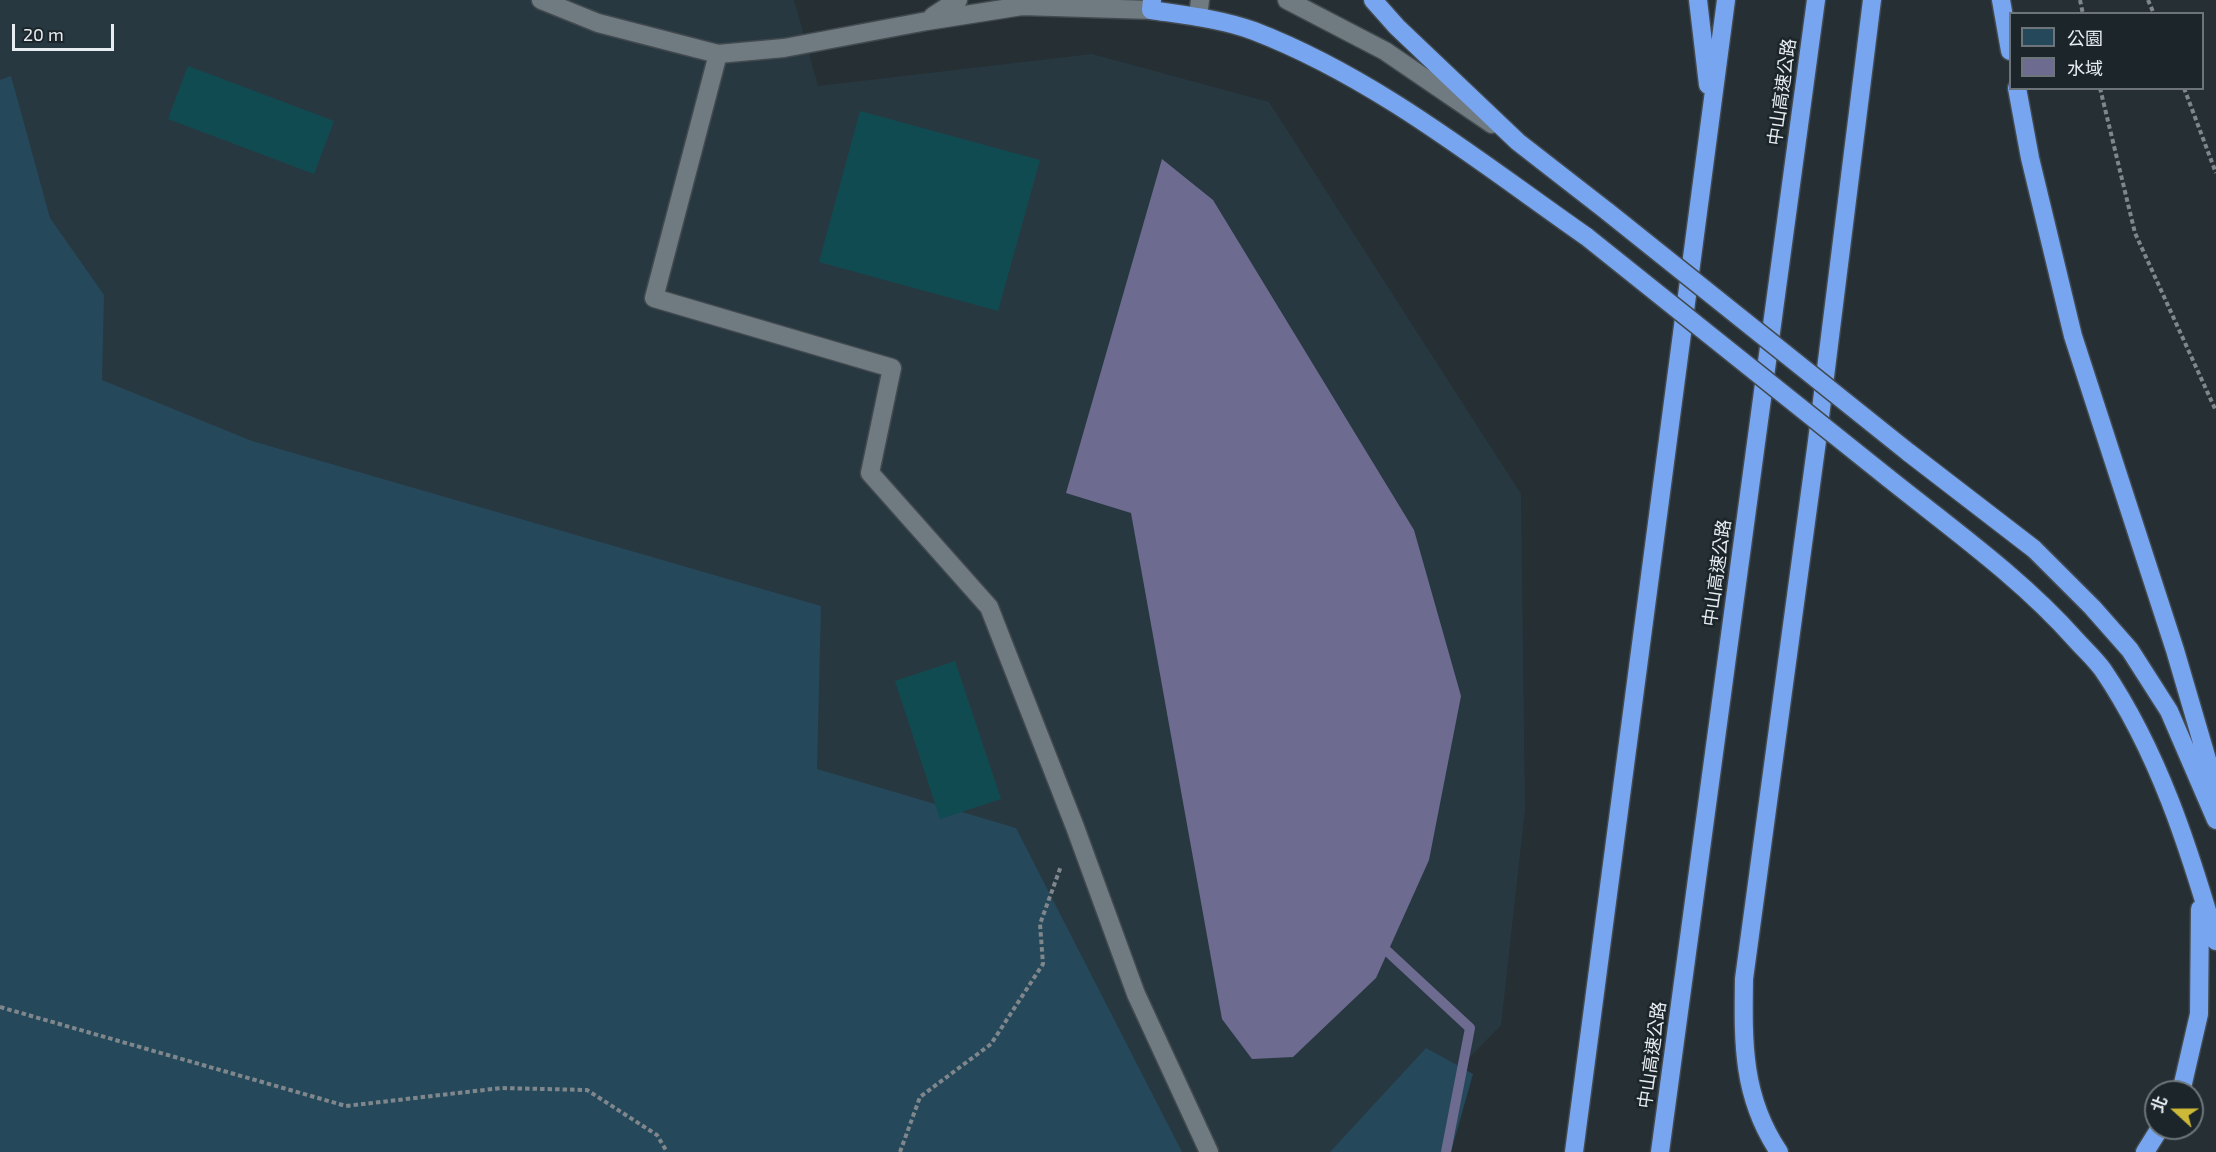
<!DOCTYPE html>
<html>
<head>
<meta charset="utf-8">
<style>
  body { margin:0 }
  #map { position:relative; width:2216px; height:1152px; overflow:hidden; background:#252f34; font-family:"Exo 2","Noto Sans TC",sans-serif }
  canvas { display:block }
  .legend { position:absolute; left:2009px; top:12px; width:195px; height:78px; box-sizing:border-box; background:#1b252a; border:2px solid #6d757a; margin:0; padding:8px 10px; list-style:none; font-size:18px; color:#e7edf1 }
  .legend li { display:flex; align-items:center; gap:12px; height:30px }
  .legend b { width:30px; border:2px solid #6d757a }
  .north { position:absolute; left:2144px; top:1080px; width:60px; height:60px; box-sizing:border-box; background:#1b252a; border:2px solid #6d757a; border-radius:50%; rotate:291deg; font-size:16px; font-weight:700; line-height:24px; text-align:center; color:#e7edf1 }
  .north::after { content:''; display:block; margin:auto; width:21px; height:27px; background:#ceb837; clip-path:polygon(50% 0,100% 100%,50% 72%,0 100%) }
  .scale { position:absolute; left:12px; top:24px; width:102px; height:27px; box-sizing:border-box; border:3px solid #e7edf1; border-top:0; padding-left:8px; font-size:18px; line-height:21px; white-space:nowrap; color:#e7edf1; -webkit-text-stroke:4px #1b252a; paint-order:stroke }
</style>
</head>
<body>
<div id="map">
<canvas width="2216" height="1152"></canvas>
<ul class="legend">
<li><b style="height:16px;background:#25485a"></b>公園</li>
<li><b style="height:16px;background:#6d6b90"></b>水域</li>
</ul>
<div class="north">北</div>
<div class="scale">20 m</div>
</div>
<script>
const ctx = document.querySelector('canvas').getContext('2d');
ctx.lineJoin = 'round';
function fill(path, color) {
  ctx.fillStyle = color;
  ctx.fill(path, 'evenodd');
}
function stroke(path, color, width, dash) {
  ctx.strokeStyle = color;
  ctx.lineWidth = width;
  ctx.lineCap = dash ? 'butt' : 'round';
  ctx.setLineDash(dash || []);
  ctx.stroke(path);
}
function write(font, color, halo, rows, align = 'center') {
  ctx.font = font + ' "Exo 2","Noto Sans TC",sans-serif';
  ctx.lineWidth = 5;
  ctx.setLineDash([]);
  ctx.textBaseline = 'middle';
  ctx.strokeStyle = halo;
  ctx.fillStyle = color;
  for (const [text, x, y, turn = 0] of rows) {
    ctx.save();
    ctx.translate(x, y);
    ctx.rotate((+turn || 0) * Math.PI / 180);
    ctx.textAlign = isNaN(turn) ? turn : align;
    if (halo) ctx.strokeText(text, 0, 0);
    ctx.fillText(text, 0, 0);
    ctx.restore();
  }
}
fill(new Path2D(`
  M0,0h794l24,86 274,-32 177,48 252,392 4,315 -24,216 -122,127h-1018l-361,-319z`), '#283841');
fill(new Path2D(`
  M11,76l39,142 54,77 -2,85 150,61 569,165 -4,163 199,59 166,324h-1182v-1072z
  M1426,1048l47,26 -22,78h-121z`), '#25485a');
fill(new Path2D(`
  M1162,159l51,41 201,330 47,166 -32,164 -53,118 -83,79 -41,2 -30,-40 -91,-506 -65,-20z`), '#6d6b90');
stroke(new Path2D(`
  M1387,951l83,77 -24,124`), '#6d6b90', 10);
fill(new Path2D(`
  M188,66l146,55 -20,53 -146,-55z
  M860,111l180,49 -42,151 -179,-49z
  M955,661l46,138 -61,20 -45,-138z`), '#114b52');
const lane = new Path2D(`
  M541,0l57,23 120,31 66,-6 143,-27 95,-15 129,4
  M1287,0l98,51 107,73
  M933,16l25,-16
  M1198,17l2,-17
  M718,54l-64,244 238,70 -22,105 119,134 86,220 61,167 73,158`);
const highway = new Path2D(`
  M1152,0l-1,10c33,5 71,9 103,21 122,47 227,132 333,206
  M1373,0l24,27 121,115 90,70
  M1698,0l10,85
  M2001,0l9,51
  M2017,88l13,70 43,178 102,314 41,140
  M1908,452l126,97 58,58 38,43 39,61 47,109
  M1887,477c65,52 134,101 189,163 9,10 19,19 27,30 55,81 86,178 113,271
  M2181,1092l18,-78 1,-105
  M1574,1152l152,-1152
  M1660,1152l156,-1152
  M1779,1152c-37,-55 -36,-109 -35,-173l73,-538 55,-441
  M2145,1152l15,-24`);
stroke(lane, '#424a4f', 21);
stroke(highway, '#424a4f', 21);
stroke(new Path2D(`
  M2080,0l3,14
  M2148,0l6,14
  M2100,88l35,145 81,178
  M2184,88l32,85
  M0,1007l346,99 155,-18 86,2 70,45 10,17
  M900,1152l20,-55 71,-53 52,-80 -3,-40 21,-58`), '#7f878c', 4, [4.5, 3]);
stroke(lane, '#6f7b81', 18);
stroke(highway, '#77a5f0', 18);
const highwayBridge = new Path2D(`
  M1608,212l300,240
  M1587,237l300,240`);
stroke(highwayBridge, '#424a4f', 21, []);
stroke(highwayBridge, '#77a5f0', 18);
write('18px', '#e7edf1', '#1b252a', [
  ["中山高速公路",1782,92,-82],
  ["中山高速公路",1717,573,-82],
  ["中山高速公路",1652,1055,-82]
]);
</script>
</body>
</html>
